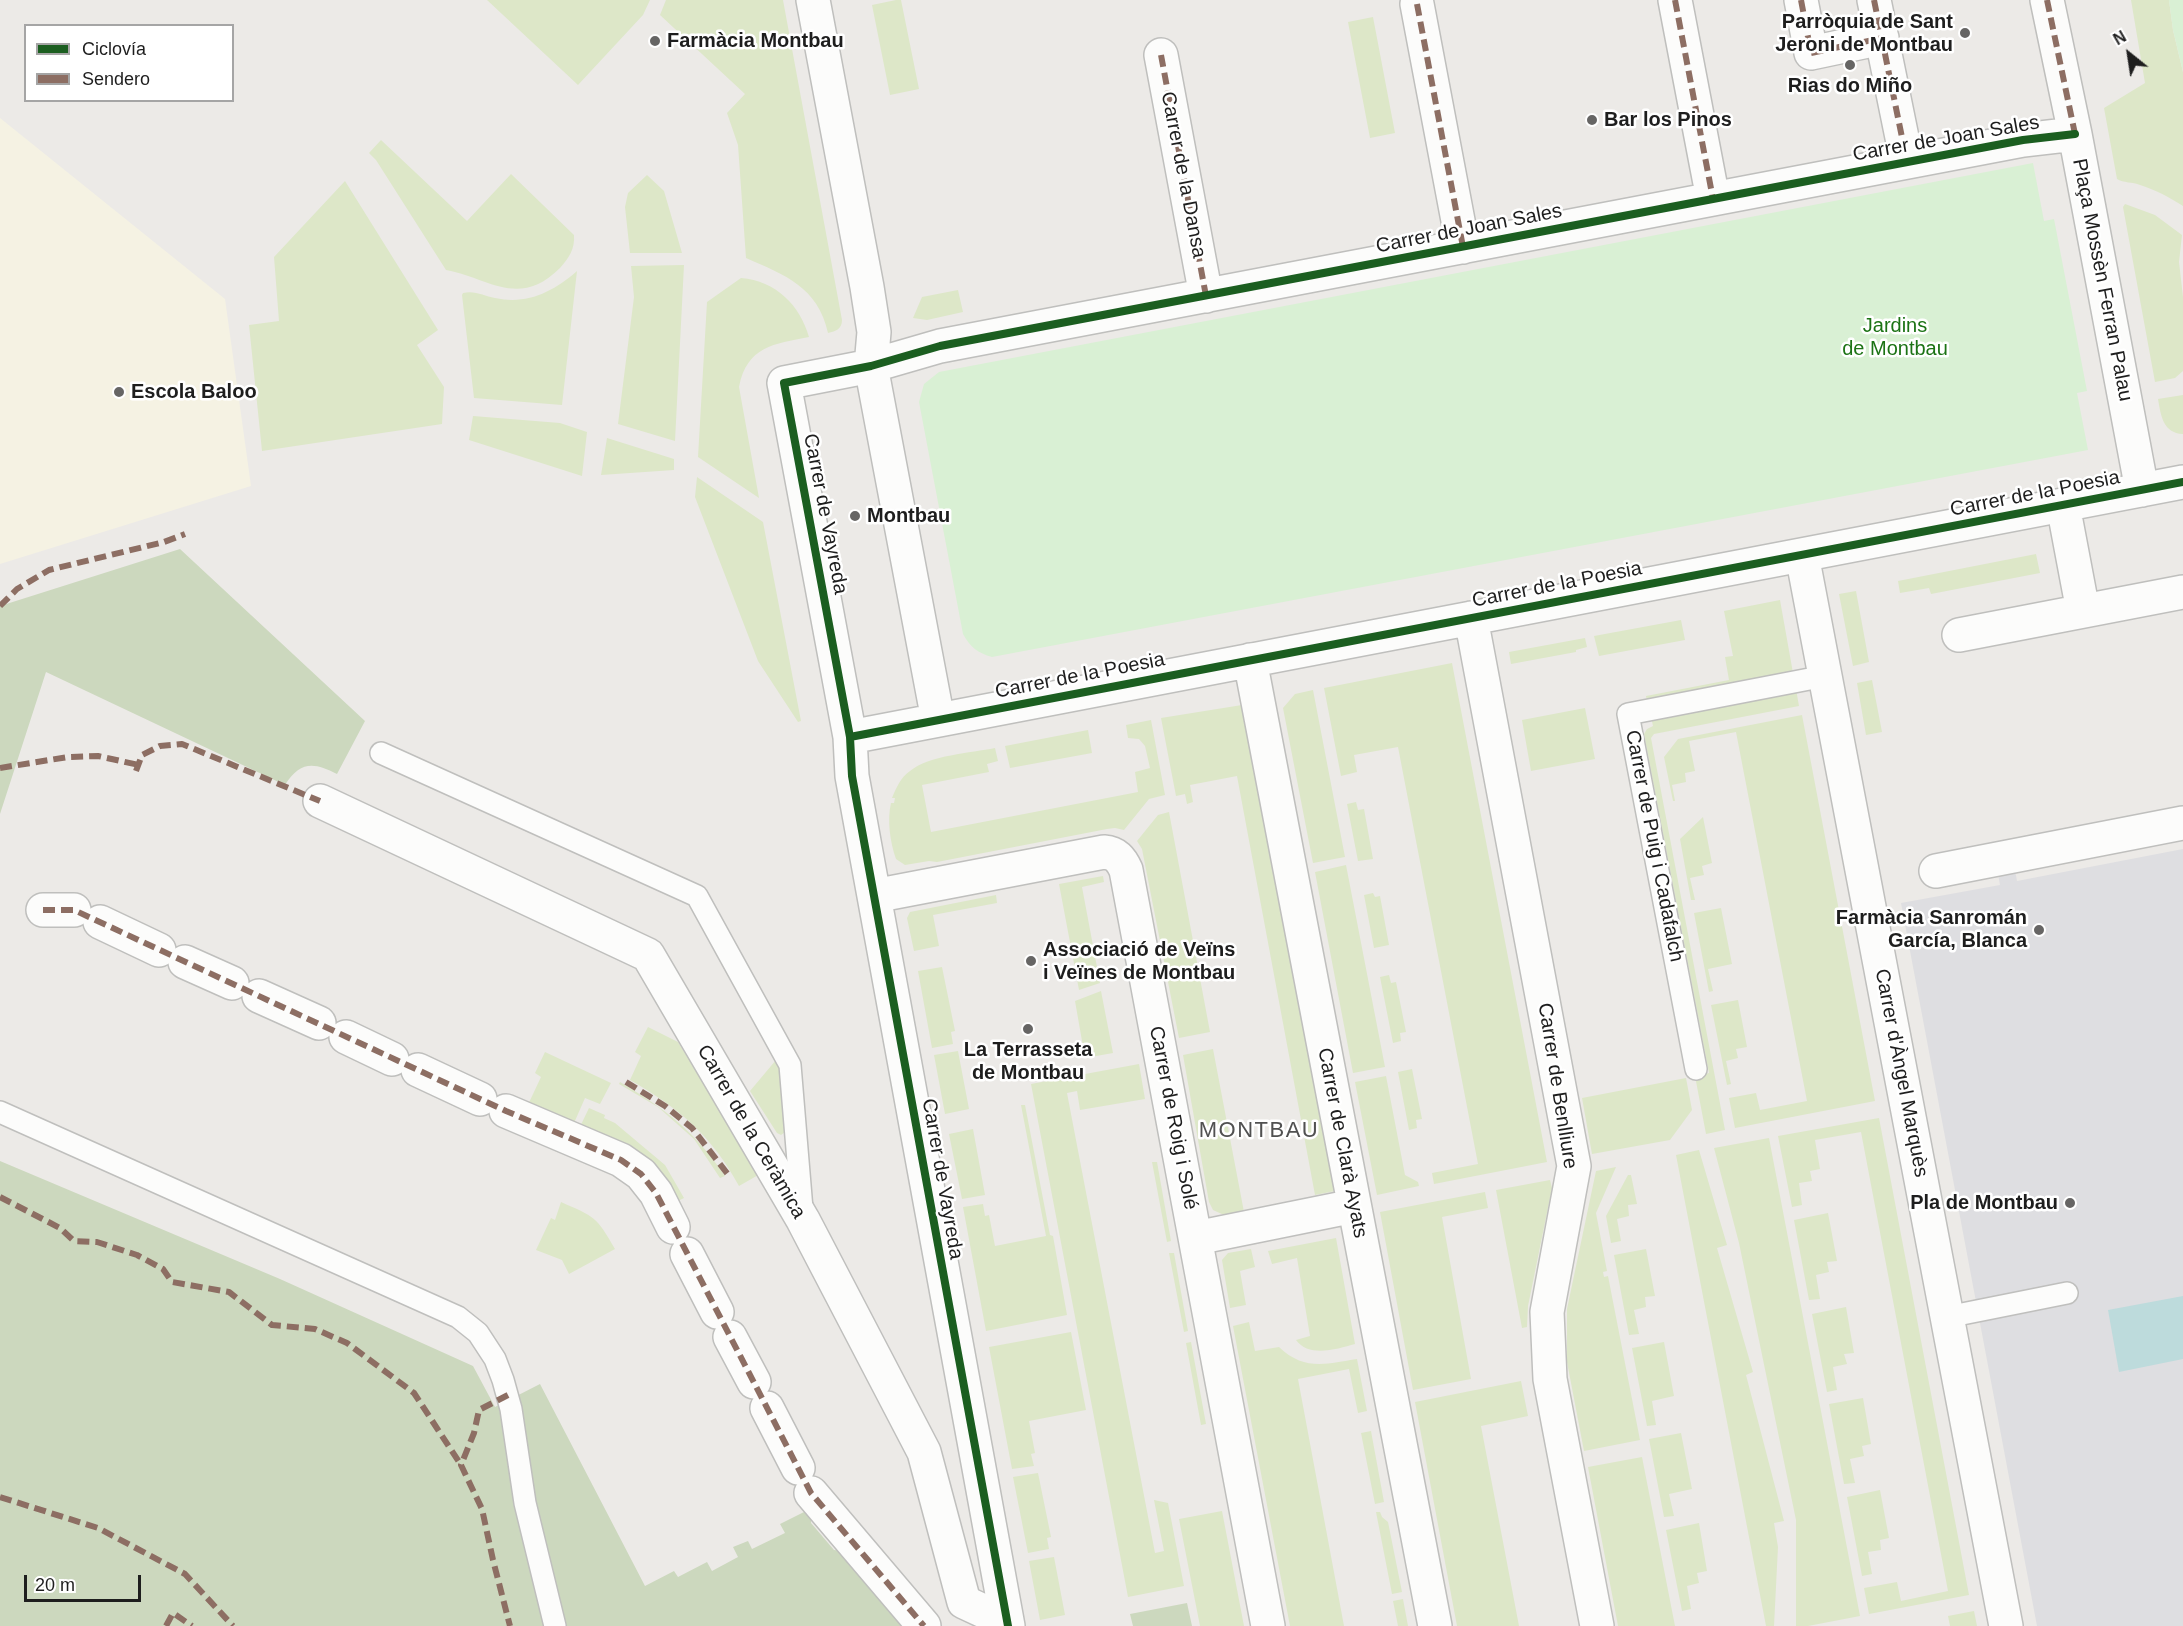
<!DOCTYPE html>
<html>
<head>
<meta charset="utf-8">
<style>
  body { margin:0 }
  #map { position:relative; width:2183px; height:1626px; overflow:hidden; background:#eceae7; font-family:Arial,sans-serif }
  canvas { display:block }
  .legend { position:absolute; left:24px; top:24px; width:210px; height:78px; box-sizing:border-box; background:#fff; border:2px solid #a5a5a5; margin:0; padding:8px 10px; list-style:none; font-size:18px; color:#1e1e1e }
  .legend li { display:flex; align-items:center; gap:12px; height:30px }
  .legend b { width:30px; border:2px solid #a5a5a5 }
  .north { position:absolute; left:2099px; top:24px; width:60px; height:60px; -webkit-text-stroke:4px #fff; paint-order:stroke; rotate:330deg; font-size:16px; font-weight:700; line-height:24px; text-align:center; color:#1e1e1e }
  .north::after { content:''; display:block; margin:auto; width:21px; height:27px; background:#1e1e1e; clip-path:polygon(50% 0,100% 100%,50% 72%,0 100%) }
  .scale { position:absolute; left:24px; top:1575px; width:117px; height:27px; box-sizing:border-box; border:3px solid #1e1e1e; border-top:0; padding-left:8px; font-size:18px; line-height:21px; white-space:nowrap; color:#1e1e1e; -webkit-text-stroke:4px #fff; paint-order:stroke }
</style>
</head>
<body>
<div id="map">
<canvas width="2183" height="1626"></canvas>
<ul class="legend">
<li><b style="height:8px;background:#1b5e20"></b>Ciclovía</li>
<li><b style="height:8px;background:#8d6e63"></b>Sendero</li>
</ul>
<div class="north">N</div>
<div class="scale">20 m</div>
</div>
<script>
const ctx = document.querySelector('canvas').getContext('2d');
ctx.lineJoin = 'round';
function fill(path, color) {
  ctx.fillStyle = color;
  ctx.fill(path, 'evenodd');
}
function stroke(path, color, width, dash) {
  ctx.strokeStyle = color;
  ctx.lineWidth = width;
  ctx.lineCap = dash ? 'butt' : 'round';
  ctx.setLineDash(dash || []);
  ctx.stroke(path);
}
function write(font, color, halo, rows, align = 'center') {
  ctx.font = font + ' Arial,sans-serif';
  ctx.lineWidth = 5;
  ctx.setLineDash([]);
  ctx.textBaseline = 'middle';
  ctx.strokeStyle = halo;
  ctx.fillStyle = color;
  for (const [text, x, y, turn = 0] of rows) {
    ctx.save();
    ctx.translate(x, y);
    ctx.rotate((+turn || 0) * Math.PI / 180);
    ctx.textAlign = isNaN(turn) ? turn : align;
    if (halo) ctx.strokeText(text, 0, 0);
    ctx.fillText(text, 0, 0);
    ctx.restore();
  }
}
fill(new Path2D(`
  M0,118l225,181 26,187 -251,78z`), '#f5f2e3');
fill(new Path2D(`
  M487,0h163l-7,15 -65,70z
  M666,0h117l59,320c0,9 -6,11 -14,13 -10,-46 -43,-58 -82,-75l-8,-113 -11,-32 18,-19 -85,-79z
  M896,0h5l18,89 -29,6 -18,-90z
  M2131,0h38l4,30 10,42v134c-14,-9 -27,-16 -43,-21 -7,-3 -17,-2 -23,-6l-13,-71 41,-25z
  M1373,17l22,116 -25,5 -22,-116z
  M381,140l86,81 44,-47 63,61c1,14 -5,23 -14,33 -41,41 -71,10 -114,2l-70,-110 -7,-7z
  M647,175l17,16 18,62h-52l-5,-46 3,-14z
  M345,181l93,149 -21,15 27,42 -2,37 -180,27 -13,-126 30,-4 -5,-64z
  M2125,204l30,11 27,20 -3,27 4,35v74l-8,7 -20,4 -32,-175z
  M684,265l-9,176 -57,-17 16,-127 -3,-31z
  M577,271l-15,134 -88,-7 -12,-103 1,-2c12,-3 21,3 32,5 32,7 58,-6 82,-27z
  M741,278c35,3 59,27 68,59 -35,7 -62,9 -70,50l20,111 -61,-41 9,-155z
  M958,290l5,22 -36,8 -14,-2 9,-21z
  M2183,395v39c-20,-1 -22,-18 -25,-35z
  M473,416l87,7 27,9 -5,44 -113,-36z
  M607,438l67,21v11l-73,5z
  M697,477l66,45 38,199 -3,1 -40,-61 -63,-164z
  M2036,554l4,19 -109,21 -2,-6 -29,5 -2,-12z
  M1856,591l13,71 -16,4 -14,-72z
  M1780,600l13,73 -146,28 -1,-5 83,-16 -4,-23 8,-1 -9,-45z
  M1681,620l4,20 -86,16 -5,-20z
  M1585,638l2,9 -11,3v2l-65,12 -2,-12z
  M1452,663l95,499 -113,22 -2,-11 46,-9 -80,-417 -44,8 3,17 -16,4 -17,-88z
  M1872,680l10,52 -16,3 -9,-52z
  M1796,689l3,17 -145,28 -3,4 74,392 -19,4 -11,-58 14,-3 -65,-339 3,-5 6,-3 -2,-9z
  M1313,690l32,167 -32,6 -30,-155 12,-14z
  M1242,705l93,486 -20,4 -78,-419 -47,9 3,17 -6,2 -2,-10 -9,2 -15,-78z
  M1585,708l10,51 -64,12 -9,-51z
  M1802,715l73,386 -140,27 -6,-30 27,-5 4,17 47,-9 -71,-369 -47,9 6,30 -10,2 1,9 -14,3 3,16h-2l-9,-44 14,-18z
  M1151,720l14,75 -16,4 -25,31 -9,-2 -8,1 -170,33 -8,-1 -24,4 -9,-6c-6,-17 -9,-39 -5,-56h3l1,-5h-3c4,-10 9,-21 18,-27 20,-16 61,-18 85,-23l3,13 -11,3 2,8 -67,13 9,47 207,-40 -3,-20 15,-4 -5,-22 -6,-7 -11,-1 -2,-13z
  M1088,730l4,23 -82,15 -5,-22z
  M1356,802l2,8 6,-1 9,50 -15,2 -11,-57z
  M1169,812l41,220 -31,6 -37,-189 -5,-8 21,-26z
  M1703,817l9,46 -10,3 2,9 -14,3 5,22h-4l-11,-61z
  M1346,865l39,202 -32,6 -38,-201z
  M1103,876l1,6 -22,5 18,96 -21,7 -20,-106z
  M1373,893l2,4 5,-1 9,49 -15,3 -10,-53z
  M996,895l1,8 -64,12 6,31 -25,5 -7,-33 3,-6z
  M1721,908l11,56 -24,5 5,22 -4,1 -15,-79z
  M942,967l13,64 -4,1 2,12 -21,4 -14,-77z
  M1389,975l2,8 5,-1 10,50 -6,1 1,8 -8,2 -13,-66z
  M1101,991l12,62 -28,5 -10,-57z
  M1738,1000l9,47 -11,2 2,9 -12,3 5,23 -4,1 -16,-80z
  M648,1027l30,15 82,132 -21,12c-27,-50 -60,-78 -109,-106l11,-24 -6,-4z
  M1213,1049l31,163 -20,3 -11,-5 -4,-8 -26,-147z
  M958,1051l11,58 -24,5 -11,-59z
  M545,1052l66,31 -11,21 -15,-6 -14,32 -45,-21 15,-32 -6,-4z
  M776,1060l9,25v47l-4,3 -4,-2 -27,-42z
  M1139,1064l6,35 -65,11 -3,-19 -10,2 88,460 9,-2 -10,-51 14,3 16,83 -56,11 -97,-513z
  M1412,1069l10,50 -6,1 1,8 -8,2 -11,-58z
  M1386,1076l19,99 13,7 1,4 -42,9 -22,-113z
  M1686,1078l6,32 -22,30 -78,14 -10,-56z
  M620,1082c44,26 76,50 105,94l-5,2 -26,-39 -36,-32 -39,-23z
  M1021,1105h4l25,130 3,1 14,79 -81,16 -23,-124 20,-3 2,12 4,-1 6,31 51,-10z
  M589,1108l16,7 -1,3 11,5 50,42 19,33 -12,6 -95,-71z
  M1879,1118l90,477 -100,19 -5,-26 33,-6 4,19 47,-10 -87,-459 -46,8 5,29 -10,2 2,10 -13,2 3,22 -10,2 -14,-71z
  M973,1129l12,66 -23,4 -13,-65z
  M1769,1138l91,478 -52,10h-12v-106l-57,-277 -25,-95z
  M1699,1150l28,95 -10,3 36,124 -7,3 38,146 -10,2 4,24 -4,79h-8l-90,-471z
  M1152,1162h5l14,79 -4,1z
  M1616,1167l-20,46 11,58 -4,1 1,5 4,-1 32,164 -56,11 -17,-89v-53l29,-138z
  M1628,1175h3l6,29 -9,1 1,11 -12,3 4,22 -10,2 -5,-27z
  M1550,1180l2,8 -24,118 -1,21 -5,1 -26,-138z
  M1485,1192l3,16 -46,9 29,162 -58,11 -33,-178z
  M561,1202c34,15 35,14 54,47l-46,25 -7,-14 -26,-10 15,-32 4,2z
  M1828,1213l9,48 -10,1 2,10 -13,3 4,24 -11,1 -15,-80z
  M1336,1238l19,106c-18,5 -46,14 -59,-4l14,-4 -13,-78 -25,6 -4,-13z
  M1251,1249l4,18 -15,4 6,34 -16,3 -8,-48 6,-7z
  M1646,1249l9,47 -10,1 1,10 -12,3 5,24 -10,1 -15,-80z
  M1169,1253h5l14,78 -4,1z
  M1846,1307l8,46 -10,1 3,10 -14,3 4,23 -10,2 -15,-78z
  M1249,1322l6,29 24,-4c25,24 47,17 78,12l10,52 -9,2 -9,-44 -51,10 46,247h-54l-57,-300z
  M1071,1332l15,78 -57,11 6,32 -4,1 3,12 -22,3 -23,-122z
  M1191,1342l15,82 -5,1 -15,-82z
  M1664,1342l10,54 -22,5 4,24 -9,1 -15,-78z
  M1521,1381l7,35 -47,10 38,200h-62l-42,-224z
  M1863,1398l8,46 -9,2 2,10 -14,3 5,24 -11,1 -15,-80z
  M1371,1431l13,71 -9,2 -14,-71z
  M1681,1433l11,56 -23,5 5,22 -10,1 -15,-78z
  M1642,1457l33,169h-57l-30,-159z
  M1038,1473l13,64 -4,1 2,11 -21,4 -15,-76z
  M1880,1490l9,48 -9,2 1,10 -13,2 4,22 -10,2 -15,-79z
  M1222,1511l22,115h-44l-21,-107z
  M1376,1512h4l2,5 6,5 14,70 -10,2z
  M1699,1523l8,48 -10,2 2,10 -12,3 4,23 -9,2 -16,-81z
  M1054,1557l11,58 -25,5 -11,-59z
  M1403,1599l5,27h-10l-5,-25z
  M1974,1611l3,15h-27l-2,-10z`), '#dde7c8');
fill(new Path2D(`
  M180,549l185,172 -28,53c-23,-12 -37,-13 -52,11l-239,-113 -46,142v-208z
  M0,1161l280,118 193,87 22,41 45,-23 105,202 29,-15 4,6 29,-15 5,9 26,-14 -5,-10 15,-6 4,8 33,-16 -5,-9 32,-16 -1,15 23,27 17,2 66,74h-917z
  M1187,1603l5,23h-59l-3,-12z`), '#ccd8be');
fill(new Path2D(`
  M2169,0h14v72l-10,-42z
  M2033,163l11,58 10,-2 33,172 -10,2 11,57 -1096,207c-14,-4 -22,-10 -29,-23l-44,-232 5,-18 15,-12z`), '#d9f0d4');
fill(new Path2D(`
  M2183,849v777h-146l-136,-723 99,-18 -2,-11 17,-4 2,11z`), '#dedee1');
fill(new Path2D(`
  M2183,1296v63l-64,13 -11,-62z`), '#bddbdc');
const lane = new Path2D(`
  M381,753l316,143 93,169 12,144
  M1696,1069l-68,-355 197,-38
  M0,1112l458,205 20,16 17,26 8,21 8,29 14,94 30,123
  M1947,1317l120,-24`);
const street = new Path2D(`
  M813,0l54,287 7,45 -3,34 67,354
  M1675,0l38,199
  M1801,0l10,53 71,-15
  M1874,0l33,162
  M2047,0l28,134 67,356
  M1417,4l46,243
  M1161,55l45,241
  M2063,505l20,106
  M1802,555l204,1071
  M1471,618l103,548 -27,146 3,67 47,247
  M1959,635l224,-43
  M1250,660l185,966
  M850,737l1333,-255
  M320,801l328,154 155,265 121,232 40,150 43,20
  M1936,871l247,-48
  M874,896l230,-44c12,1 17,7 22,18l142,756
  M43,910h31
  M100,922l59,28
  M185,962l47,21
  M259,996l60,27
  M346,1037l46,22
  M418,1070l62,29
  M506,1111l115,49 20,14 15,19 17,34
  M1196,1238l158,-32
  M687,1254l30,58
  M730,1337l24,45
  M767,1408l31,60
  M811,1493l113,133
  M1008,1626l-156,-850 -2,-39 -66,-354 87,-17 69,-20 1083,-206 52,-6`);
stroke(lane, '#bfbfbd', 24);
stroke(street, '#bfbfbd', 36);
stroke(lane, '#fcfcfb', 21);
stroke(street, '#fcfcfb', 33);
stroke(new Path2D(`
  M1675,0l38,199
  M1801,0l10,53 71,-15
  M1874,0l33,162
  M2047,0l28,134
  M1417,4l46,243
  M1161,55l45,241
  M0,606l17,-17 32,-19 115,-28 21,-8
  M0,768l68,-11 30,-1 41,9
  M136,771l6,-16 18,-9 22,-2 138,57
  M43,910h31l432,201 115,49 20,14 15,19 155,300 113,133
  M626,1082l39,24 27,22 38,49
  M0,1197l60,31 14,13 23,1 40,13 26,14 9,13 57,10 43,33 43,4 32,14 67,50 47,72
  M508,1395l-29,15 -5,23 -13,32 21,44 11,51 17,66
  M0,1497l98,31 87,46 48,52
  M166,1626l7,-13 19,13`), '#8d6e63', 6, [12, 6]);
stroke(new Path2D(`
  M850,737l1333,-255
  M1008,1626l-156,-850 -2,-39 -66,-354 87,-17 69,-20 1083,-206 52,-6`), '#1b5e20', 8);
for (const [x, y, r, color] of [
  [1965,33,6,"#666564"],
  [655,41,6,"#666564"],
  [1850,65,6,"#666564"],
  [1592,120,6,"#666564"],
  [119,392,6,"#666564"],
  [855,516,6,"#666564"],
  [2039,930,6,"#666564"],
  [1031,961,6,"#666564"],
  [1028,1029,6,"#666564"],
  [2070,1203,6,"#666564"]
]) {
  const dot = new Path2D();
  dot.arc(x, y, r, 0, 2 * Math.PI);
  ctx.fillStyle = color;
  ctx.fill(dot);
  stroke(dot, '#fff', 2);
}
write('bold 20px', '#1e1e1e', '#fff', [
  ["Parròquia de Sant",1953,22,"right"],
  ["Jeroni de Montbau",1953,45,"right"],
  ["Farmàcia Montbau",667,41],
  ["Rias do Miño",1850,86,"center"],
  ["Bar los Pinos",1604,120],
  ["Escola Baloo",131,392],
  ["Montbau",867,516],
  ["Farmàcia Sanromán",2027,918,"right"],
  ["García, Blanca",2027,941,"right"],
  ["Associació de Veïns",1043,950],
  ["i Veïnes de Montbau",1043,973],
  ["La Terrasseta",1028,1050,"center"],
  ["de Montbau",1028,1073,"center"],
  ["Pla de Montbau",2058,1203,"right"]
], 'left');
write('20px', '#1e1e1e', '#fff', [
  ["Carrer de Joan Sales",1946,139,-10],
  ["Carrer de la Dansa",1183,175,79],
  ["Carrer de Joan Sales",1469,229,-11],
  ["Plaça Mossèn Ferran Palau",2102,280,79],
  ["Carrer de la Poesia",2035,494,-11],
  ["Carrer de Vayreda",825,514,79],
  ["Carrer de la Poesia",1557,585,-11],
  ["Carrer de la Poesia",1080,676,-11],
  ["Carrer de Puig i Cadafalch",1654,846,79],
  ["Carrer d'Àngel Marquès",1901,1073,79],
  ["Carrer de Benlliure",1557,1086,81],
  ["Carrer de Roig i Solé",1173,1118,79],
  ["Carrer de la Ceràmica",751,1132,60],
  ["Carrer de Clarà Ayats",1342,1143,79],
  ["Carrer de Vayreda",942,1179,80]
]);
write('20px', '#1c7315', '#fff', [
  ["Jardins",1895,326],
  ["de Montbau",1895,349]
]);
ctx.letterSpacing = '1.5px';
write('22px', '#515151', '#fff', [
  ["MONTBAU",1259,1131]
]);
ctx.letterSpacing = '0px';
</script>
</body>
</html>
